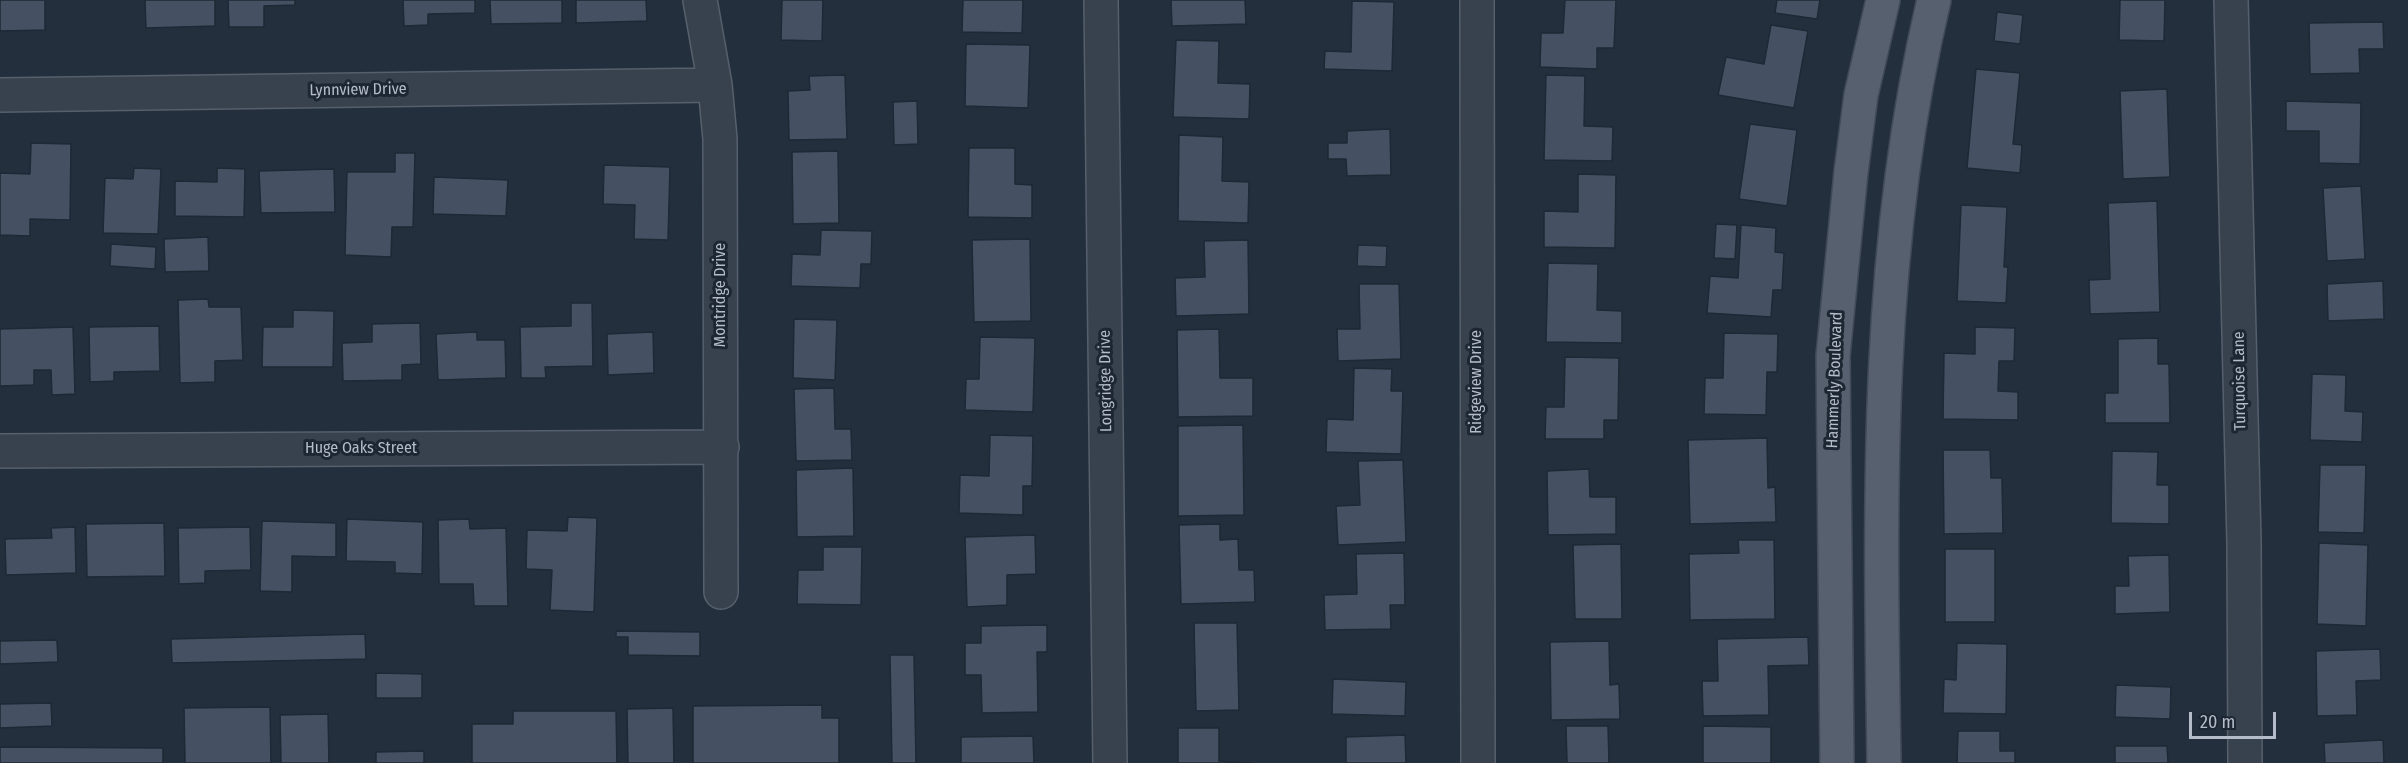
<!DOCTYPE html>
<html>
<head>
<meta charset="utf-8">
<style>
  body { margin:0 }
  #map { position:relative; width:2408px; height:763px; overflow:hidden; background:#242f3e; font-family:"Fira Sans Condensed",sans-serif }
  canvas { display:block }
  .scale { position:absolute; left:2189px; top:712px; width:87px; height:27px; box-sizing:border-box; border:3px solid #b4bcc9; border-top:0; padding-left:8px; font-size:18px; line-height:21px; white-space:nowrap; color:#b4bcc9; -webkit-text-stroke:4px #1d2633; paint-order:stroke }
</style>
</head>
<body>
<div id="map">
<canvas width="2408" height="763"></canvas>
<div class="scale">20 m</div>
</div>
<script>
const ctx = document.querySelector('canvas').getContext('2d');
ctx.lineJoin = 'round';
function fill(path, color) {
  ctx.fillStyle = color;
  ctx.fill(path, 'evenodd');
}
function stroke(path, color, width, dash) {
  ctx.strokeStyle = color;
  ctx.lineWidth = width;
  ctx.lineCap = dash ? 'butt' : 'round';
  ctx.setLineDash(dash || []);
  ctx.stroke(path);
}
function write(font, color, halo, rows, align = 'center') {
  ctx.font = font + ' "Fira Sans Condensed",sans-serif';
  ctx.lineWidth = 6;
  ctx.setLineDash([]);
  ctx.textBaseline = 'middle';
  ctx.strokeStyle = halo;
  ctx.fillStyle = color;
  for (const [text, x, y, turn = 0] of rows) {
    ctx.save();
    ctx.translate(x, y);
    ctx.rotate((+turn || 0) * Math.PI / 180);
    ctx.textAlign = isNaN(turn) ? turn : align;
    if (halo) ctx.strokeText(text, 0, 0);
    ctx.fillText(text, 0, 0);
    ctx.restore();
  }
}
const building = new Path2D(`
  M0,0h45v30l-45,1z
  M145,0h70v26l-69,2z
  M228,0h67v5l-31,1v21h-35z
  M403,0h72v13l-47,1v11l-24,1z
  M490,0h72v23l-71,1z
  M576,0h70l1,21 -71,2z
  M782,0h41l-1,41 -41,-1z
  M963,0h60l-1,33 -60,-1z
  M1171,0h74l1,24 -74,2z
  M1565,0h51l-2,48h-17v21l-57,-2 1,-34h22z
  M1777,0h43l-3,19 -42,-6z
  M2120,0h45l-1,41 -45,-1z
  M1352,1l42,1 -2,69 -68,-2 1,-18 26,1z
  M1997,12l26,3 -3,29 -26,-3z
  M2383,22l1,27h-25l1,24 -50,1 -1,-51z
  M1771,25l37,6 -14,77 -76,-13 8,-38 38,7z
  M1176,40l43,1 -1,42 32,1 -1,35 -76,-2z
  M966,44l64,1 -2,63 -63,-2z
  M1976,69l44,4 -7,71 9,1 -2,28 -53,-5z
  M845,75l2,64 -58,1 -1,-49 22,-1 -1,-14z
  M1546,75l39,1 -1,50 29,1 -1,34 -68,-1z
  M2167,89l3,88 -47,2 -3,-88z
  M917,101l1,43 -24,1 -1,-43z
  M2286,101l75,2 -1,61 -41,-1v-32h-33z
  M1750,124l47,6 -10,76 -48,-7z
  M1390,129l1,46 -44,1 -1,-17h-18v-16h19v-12z
  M1179,135l44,2 -1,44 27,1 -1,41 -70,-2z
  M31,143l40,1 -1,76 -40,-1v17l-30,-1v-62l30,1z
  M969,148h46v36l17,1v33l-64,-1z
  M838,151l1,72 -46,1 -1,-72z
  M395,153h20l-2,74h-21l-1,30 -46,-2 2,-83h48z
  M604,165l66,2 -2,73 -34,-1 1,-34 -32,-1z
  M134,168l27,1 -3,65 -55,-1 2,-55 28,1z
  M217,168l28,1 -1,48 -69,-1v-35l42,1z
  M334,169l1,43 -74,1 -2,-42z
  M1578,174l38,1 -1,73 -71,-1v-36l34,1z
  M434,177l74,3 -2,36 -73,-2z
  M2361,186l4,73 -38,2 -4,-73z
  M2157,201l3,111 -70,2 -1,-34 21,-1 -2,-76z
  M1961,205l46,2 -3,60h4l-2,36 -49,-2z
  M1716,224l21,1 -2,34 -21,-1z
  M1741,225l35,3 -1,24 9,1 -2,37h-9l-2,27 -64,-4 3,-37 28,2z
  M821,230l51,1 -1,33h-10l-1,24 -69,-2 1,-32 28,1z
  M208,237l1,34 -44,1 -1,-33z
  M1030,239l1,82 -57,1 -2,-82z
  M1248,240l1,74 -73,2 -1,-38 30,-1 -1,-36z
  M111,244l45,3 -1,22 -45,-3z
  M1358,245l29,1 -1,21 -29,-1z
  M1548,263l50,1 -1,46 25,1v32l-76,-1z
  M2383,281l1,38 -56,2 -1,-37z
  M1359,284h40l2,75 -63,2 -1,-32h23z
  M208,299l1,8h32l2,53 -28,1v21l-35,1 -2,-83z
  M571,303h21l1,63 -48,1 1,11h-25l-1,-51 51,-1z
  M293,310l41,1 -1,56h-71l1,-40h30z
  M794,319l43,1 -2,60 -42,-2z
  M420,323l1,41 -19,1v15l-59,1 -1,-38 30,-1v-18z
  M159,326l1,45 -46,1v9l-24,1 -1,-55z
  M73,327l2,67 -23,1 -1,-25h-17v15l-34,1v-57z
  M1975,327l40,1 -1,33h-15l-1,30 20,1v28l-75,-1 1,-66 31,1z
  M1219,329l1,49h33v38l-75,1 -1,-87z
  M477,332v8h28l1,38 -68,2 -2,-46z
  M653,332l1,41 -46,2 -1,-41z
  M1724,333l54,1 -1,38h-10l-1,43 -62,-1 1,-36h18z
  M980,337l55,1 -2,74 -68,-2 1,-31h13z
  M2158,338v26h11l1,59h-65v-30h13v-54z
  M1565,357l54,1 -1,62h-14v19h-59l1,-32h18z
  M1354,368l38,1 -1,22h12l-2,63 -75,-2 1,-33 26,1z
  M2312,374l34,1 -1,36 18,1 -1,30 -52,-2z
  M834,388l1,41h16l1,31 -56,1 -2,-72z
  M1243,425l1,90 -66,1v-90z
  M990,435l43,1 -1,50h-9v29l-64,-2 1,-38 29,1z
  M1767,438l1,50 7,-1 1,35 -86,2 -2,-84z
  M1943,450h47l1,28h11l1,55 -59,1z
  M2112,451l46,1 -1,33h12v39l-58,-1z
  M1403,460l3,82 -68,3 -2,-39 24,-1 -2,-44z
  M2320,465h46l-2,68 -46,-1z
  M853,468l1,68 -57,1 -1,-67z
  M1589,469l1,28h26v37l-68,1 -1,-64z
  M568,517l29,1 -3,94 -44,-2 2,-40 -26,-1 1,-39 40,1z
  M347,519l76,3 -1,52 -27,-1v-11l-49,-1z
  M469,519l1,10 36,-1 2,78h-34l-1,-22h-34l-1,-64z
  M262,521l74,2v34l-44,-1v36l-32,-1z
  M164,523l1,53 -78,1 -1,-53z
  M1220,524v16l18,-1 1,31h15l1,32 -74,2 -2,-79z
  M75,527l1,46 -70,2 -1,-36 47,-1 -1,-10z
  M250,527l1,43 -46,1v12l-26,1 -1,-56z
  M1035,535l1,39 -29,1v30l-40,2 -2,-70z
  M1738,540h36l1,79 -85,1 -1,-66 50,-1z
  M2319,543l49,2 -2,81 -49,-2z
  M1621,544l1,75h-47l-2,-74z
  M823,547h39l-1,58 -64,-1 1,-34h25z
  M1945,549h50v73h-50z
  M1404,553l1,52h-15l1,24 -66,1 -1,-35 33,-1 -1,-40z
  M2169,555l1,57 -55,2v-28h14l-1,-30z
  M1194,623h43l2,87 -43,1z
  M1047,625v27h-10l1,60 -56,1 -1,-38h-16v-32h16v-17z
  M616,631l84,1v24l-72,-1v-18h-12z
  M365,634l1,25 -194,4 -1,-24z
  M1808,637l1,28 -41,1 1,49 -66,1 -1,-35h16l-1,-42z
  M57,640l1,22 -58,2v-23z
  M1609,641l1,44 9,-1 1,35 -69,1 -1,-78z
  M1957,643l50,1 -1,70 -63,-1 1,-34 12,1z
  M2380,649l1,31 -25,1 1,34 -40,1 -1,-65z
  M890,655h24l2,108h-24z
  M376,673l46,1v24h-46z
  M1333,679l73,3 -1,34 -73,-2z
  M2116,685l55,2 -1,32 -55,-2z
  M51,703l1,23 -52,2v-24z
  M822,705v13h17v45h-146v-57z
  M270,707l1,56h-86l-1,-55z
  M673,708l1,55h-46l-1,-54z
  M513,711h103l1,52h-145v-39h41z
  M328,714l1,49h-48l-1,-48z
  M1566,726h42l1,37h-42z
  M1703,726l68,1v36h-68z
  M1178,728h41v33l32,2h-73z
  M1958,731h42v20h15v12h-58z
  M1405,735l1,28h-60v-26z
  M1033,736l1,27h-73v-26z
  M2383,740l1,23h-59l-1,-20z
  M2115,746h52l1,17h-53z
  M0,747l163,1v15h-163z
  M424,751v12h-48v-11z`);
fill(building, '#455162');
stroke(building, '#1f2835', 1.5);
const minor = new Path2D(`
  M700,0l15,85 5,54 1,453
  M1101,0l9,763
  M1477,0l1,763
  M2231,0l13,542 1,221
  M0,95l715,-10
  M0,451l722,-4`);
const major = new Path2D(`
  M1837,763l-4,-407 18,-184 10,-77 22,-95
  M1884,763c-4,-256 -10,-512 50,-763`);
stroke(minor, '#565f6c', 36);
stroke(major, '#414a57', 36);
stroke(minor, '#38414e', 33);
stroke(major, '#56606e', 33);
write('16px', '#b4bcc9', '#1d2633', [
  ["Lynnview Drive",358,90,-1],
  ["Montridge Drive",721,295,-90],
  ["Hammerly Boulevard",1835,380,-88],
  ["Longridge Drive",1106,381,-91],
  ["Turquoise Lane",2240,381,-91],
  ["Ridgeview Drive",1477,382,-90],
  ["Huge Oaks Street",361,449]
]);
</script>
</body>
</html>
